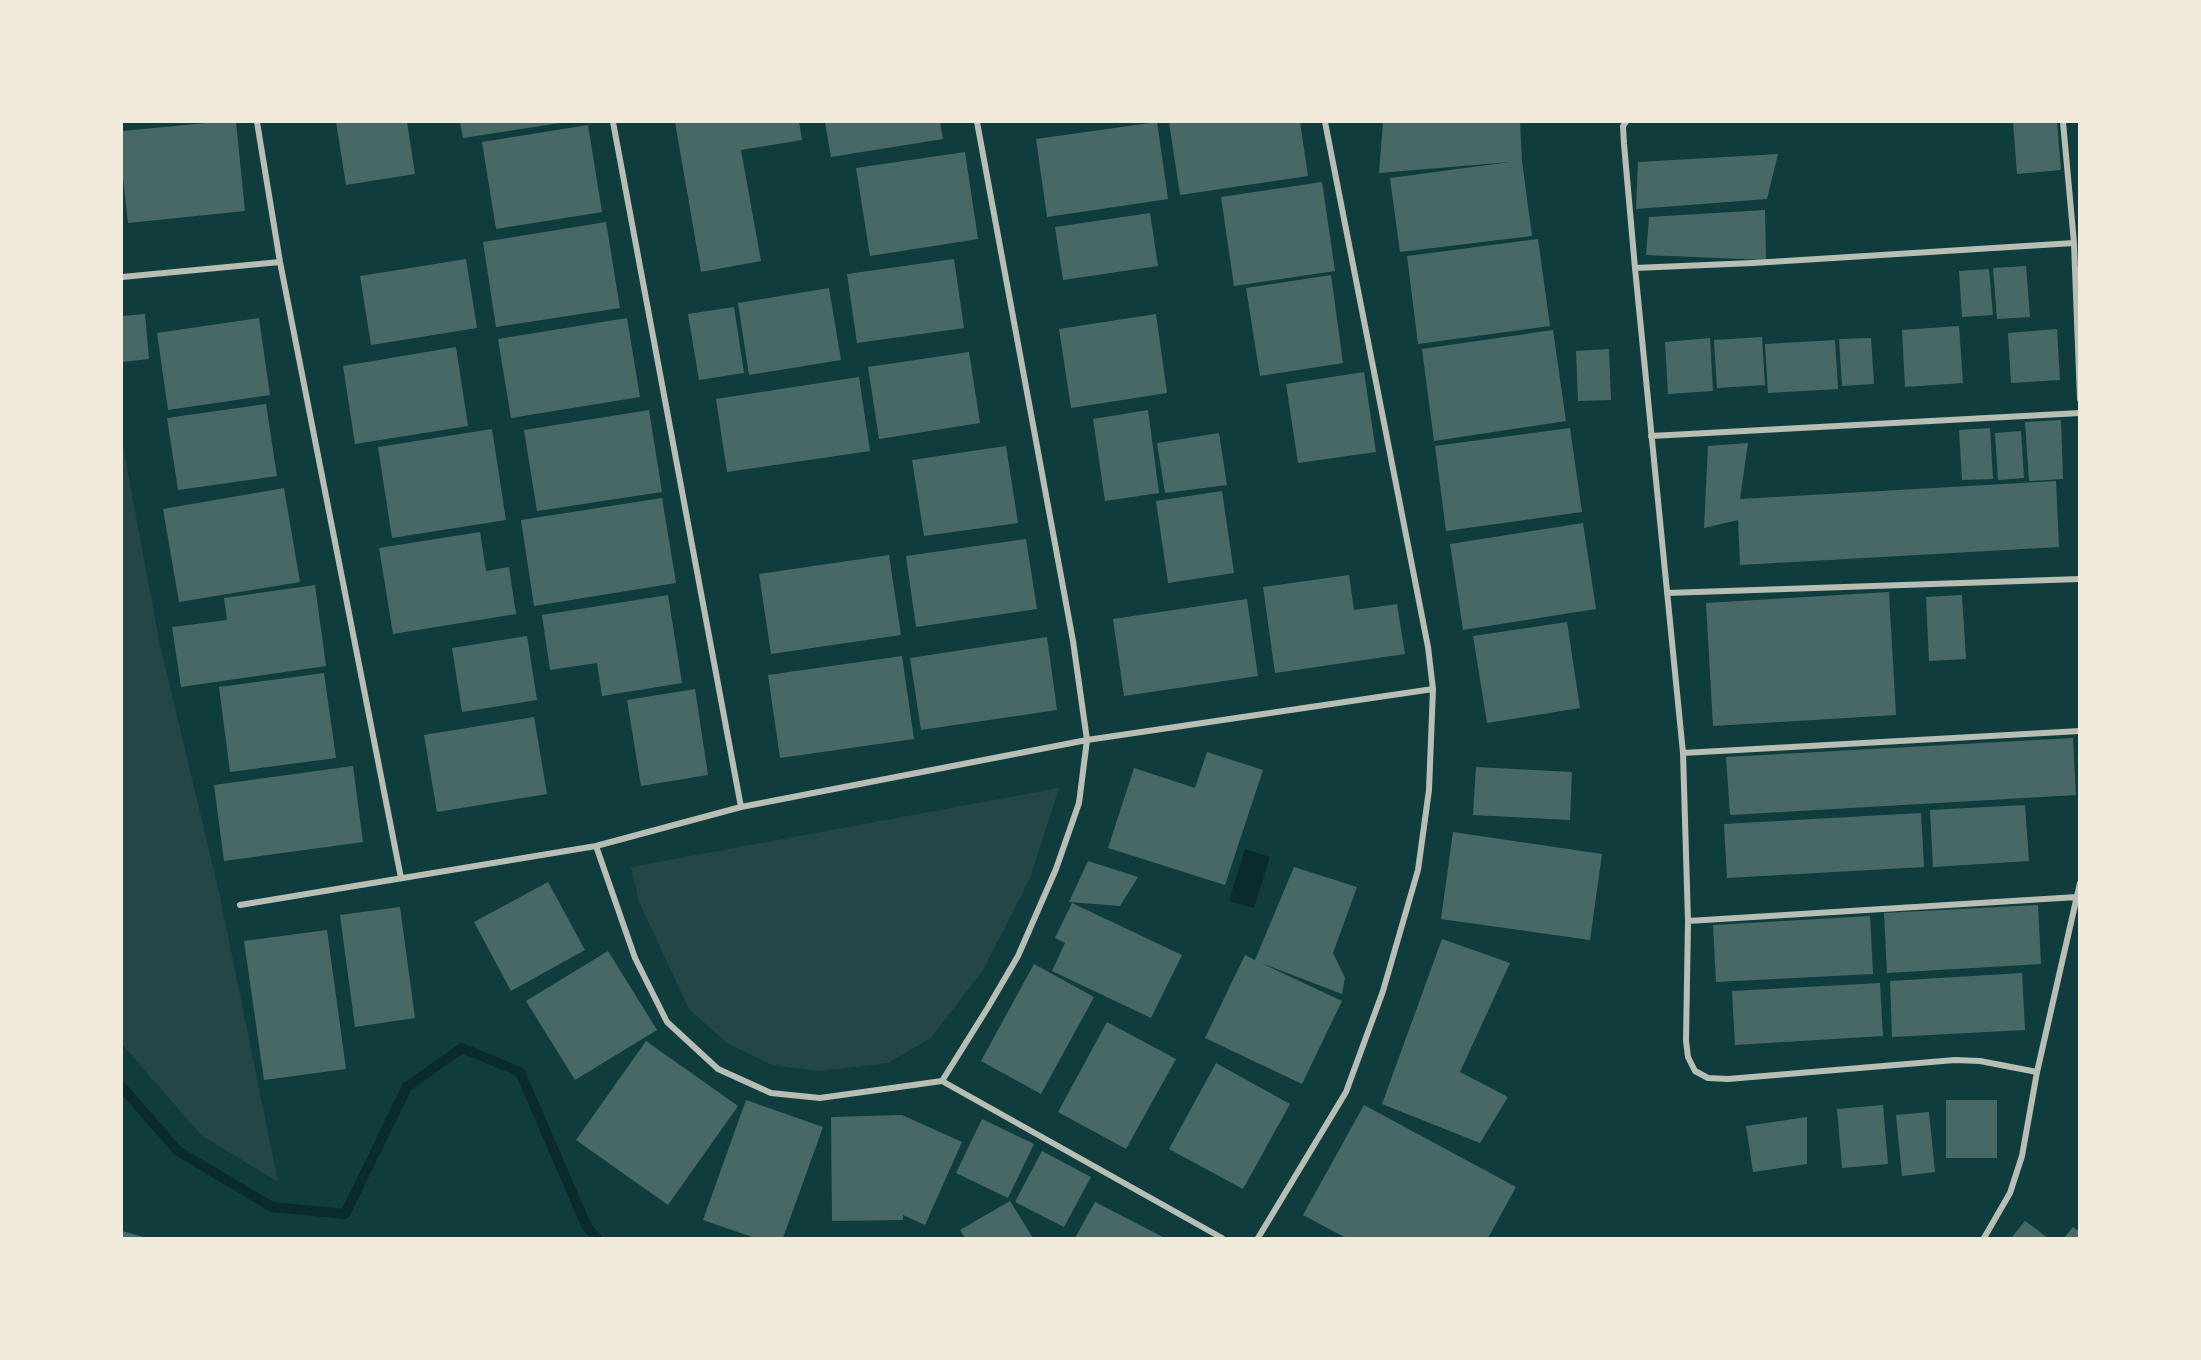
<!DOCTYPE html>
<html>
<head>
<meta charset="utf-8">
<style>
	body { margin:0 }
	#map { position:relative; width:2201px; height:1360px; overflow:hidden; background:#0f3d3e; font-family:Cabin,sans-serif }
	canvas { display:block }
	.frame { position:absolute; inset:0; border:123px solid #f1e9da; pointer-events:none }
</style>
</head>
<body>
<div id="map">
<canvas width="2201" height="1360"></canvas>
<div class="frame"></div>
</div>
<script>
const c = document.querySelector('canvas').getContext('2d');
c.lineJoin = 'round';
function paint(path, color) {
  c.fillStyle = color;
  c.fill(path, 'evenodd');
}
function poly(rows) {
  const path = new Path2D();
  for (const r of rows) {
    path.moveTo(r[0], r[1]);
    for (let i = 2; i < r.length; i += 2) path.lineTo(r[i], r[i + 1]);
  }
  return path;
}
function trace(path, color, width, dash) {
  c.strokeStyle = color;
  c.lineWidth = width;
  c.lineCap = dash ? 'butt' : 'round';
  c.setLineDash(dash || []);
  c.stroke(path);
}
paint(poly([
	[122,441,160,645,219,892,278,1182,201,1135,122,1044],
	[1059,788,1030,878,983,970,931,1038,888,1063,820,1071,772,1065,727,1043,689,1009,639,902,631,867]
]), '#244646');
paint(poly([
	[1245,849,1270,857,1254,908,1229,901]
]), '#0a2a2b');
trace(poly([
	[122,1087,178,1151,272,1207,345,1214,407,1087,462,1048,520,1072,587,1227,597,1238]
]), '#0a2a2b', 10);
paint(poly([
	[217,122,236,122,245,211,128,223,123,178,122,178,122,131],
	[336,122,407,122,415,174,346,185],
	[460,122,560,122,560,123,463,138],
	[675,122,799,122,802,140,741,150,761,261,701,272],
	[825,122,940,122,943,139,831,157],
	[1157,122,1168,199,1047,217,1036,139],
	[1169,122,1300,122,1308,176,1180,195],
	[1383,122,1520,122,1522,161,1532,236,1400,252,1390,178,1510,162,1379,173],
	[2013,122,2057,122,2061,170,2017,174],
	[588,125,602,212,496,229,482,142],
	[965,152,978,239,870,256,856,168],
	[1778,154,1767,199,1636,209,1638,162],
	[1322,182,1335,271,1234,286,1221,197],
	[1765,210,1766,260,1646,255,1649,217],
	[1150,213,1158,266,1063,280,1055,227],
	[606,222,620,308,496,327,483,242],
	[1538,239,1550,326,1418,344,1407,256],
	[466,259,477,328,371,345,360,276],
	[954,259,964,328,857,343,847,274],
	[2026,266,2030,317,1997,319,1993,268],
	[1989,269,1993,315,1962,317,1959,271],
	[1331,275,1343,363,1260,376,1246,288],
	[829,288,841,360,749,375,738,303],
	[734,307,744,373,699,380,688,314],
	[145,314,149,359,122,362,122,316],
	[1156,314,1167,393,1071,408,1059,329],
	[259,318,270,395,168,410,157,333],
	[627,318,640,397,511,418,498,339],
	[1959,326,1963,383,1905,387,1902,330],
	[2057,329,2060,380,2011,383,2008,333],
	[1553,330,1566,421,1434,441,1422,349],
	[1762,337,1765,385,1717,388,1714,340],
	[1710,338,1713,391,1668,394,1665,342],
	[1871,338,1874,384,1842,386,1839,339],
	[1835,340,1838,389,1768,393,1765,344],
	[456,347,468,426,355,444,343,366],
	[1609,349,1611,400,1578,401,1576,351],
	[969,352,980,423,879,439,868,367],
	[1364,372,1376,452,1298,463,1286,384],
	[859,377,870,451,727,472,716,399],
	[266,404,277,476,178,490,167,418],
	[649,410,662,492,537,511,524,430],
	[1148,410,1159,493,1105,501,1093,419],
	[2061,420,2063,479,2029,481,2025,422],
	[1570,428,1582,512,1446,531,1435,446],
	[1990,428,1993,479,1962,480,1959,430],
	[492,429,506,520,392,538,378,447],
	[2021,431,2024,478,1998,480,1995,433],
	[1219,433,1227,485,1165,493,1157,443],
	[1748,443,1740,499,2056,481,2059,547,1740,565,1738,520,1704,528,1708,446],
	[1006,446,1018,523,924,536,912,460],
	[284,488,300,582,179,602,163,509],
	[1222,491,1234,573,1168,583,1156,501],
	[662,498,676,583,534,606,521,520],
	[1583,523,1596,609,1463,630,1450,544],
	[480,532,486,571,509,567,516,614,393,634,379,548],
	[1026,539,1037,609,916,627,906,556],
	[889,555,901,635,771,654,759,574],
	[1349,575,1354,610,1397,604,1405,654,1275,673,1263,587],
	[315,585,326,666,181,687,172,627,227,620,224,598],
	[1889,592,1896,715,1713,726,1706,603],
	[668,595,682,683,602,696,597,663,550,670,542,615],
	[1962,595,1966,659,1929,661,1926,597],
	[1247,599,1258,676,1124,696,1113,619],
	[1567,622,1580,708,1487,723,1473,636],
	[527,636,537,700,462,712,452,648],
	[1047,637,1057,710,921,730,910,658],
	[902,656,914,739,780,758,768,675],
	[324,673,336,758,230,772,219,687],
	[695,689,708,775,641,786,627,700],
	[534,717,547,794,437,812,424,735],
	[2073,738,2076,795,1730,815,1726,757],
	[1207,752,1263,770,1225,885,1108,848,1134,768,1195,788],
	[353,766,363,842,224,861,214,785],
	[1476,767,1572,772,1570,820,1473,815],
	[2025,805,2029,861,1933,867,1930,810],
	[1921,813,1924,867,1727,878,1724,824],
	[1453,832,1602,854,1590,940,1441,919],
	[1088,861,1138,877,1120,906,1069,902],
	[1294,867,1357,887,1333,953,1345,978,1342,994,1261,963,1342,1001,1302,1084,1205,1038,1245,955,1255,960],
	[548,882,585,950,511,991,474,922],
	[1072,903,1182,955,1151,1018,1052,971,1065,943,1055,938],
	[2038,905,2041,964,1887,973,1884,913],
	[400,907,415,1018,355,1027,340,915],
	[1870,916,1873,974,1716,982,1713,925],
	[327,930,346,1069,264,1080,244,941],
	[1442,939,1510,963,1460,1072,1508,1097,1480,1143,1382,1104],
	[608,951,657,1030,575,1080,526,1001],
	[1034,964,1094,997,1041,1094,981,1061],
	[2022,973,2025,1030,1892,1037,1890,981],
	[1880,983,1883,1036,1735,1045,1732,991],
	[1107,1022,1176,1059,1126,1149,1058,1112],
	[646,1041,738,1106,668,1205,576,1140],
	[1216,1063,1290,1104,1243,1189,1169,1149],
	[746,1100,823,1127,783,1238,755,1238,703,1220],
	[1946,1100,1997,1100,1997,1158,1946,1158],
	[1364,1105,1516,1187,1488,1238,1346,1238,1303,1215],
	[1883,1105,1888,1164,1842,1168,1837,1109],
	[1929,1112,1935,1172,1902,1176,1896,1115],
	[902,1115,962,1142,925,1225,903,1215,903,1220,832,1221,831,1117],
	[1807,1117,1807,1164,1753,1172,1746,1126],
	[982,1119,1034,1144,1008,1198,956,1173],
	[1042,1151,1091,1177,1064,1227,1015,1202],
	[1010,1201,1033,1238,965,1238,960,1230],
	[1095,1202,1165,1238,1075,1238],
	[2025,1221,2048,1238,2011,1238],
	[2073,1227,2080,1232,2080,1238,2064,1238],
	[122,1231,147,1238,122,1238]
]), '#486865');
trace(poly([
	[257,122,280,262,401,878],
	[613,122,741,807],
	[1626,122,1623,126,1624,144,1635,268,1683,753,1688,921,1686,1041,1688,1057,1695,1071,1708,1078,1728,1079,1955,1060,1980,1061,2037,1072],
	[2063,122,2074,243,2080,399],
	[1635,268,1753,263,2074,243],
	[122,277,280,262],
	[1651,436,2080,413],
	[1667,593,2080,579],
	[1683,753,2080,731],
	[596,846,635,958,667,1022,718,1069,771,1093,820,1098,942,1081,1222,1238],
	[240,905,596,846,741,807,1087,740,1433,689],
	[1688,921,2077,897],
	[942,1081,987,1009,1018,956,1056,869,1079,803,1087,740,1073,641,977,122],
	[1258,1238,1346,1092,1383,991,1418,870,1429,790,1433,689,1428,647,1325,122],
	[1984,1238,2010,1193,2022,1156,2037,1072,2080,883]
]), '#b8beb3', 6);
</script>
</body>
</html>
